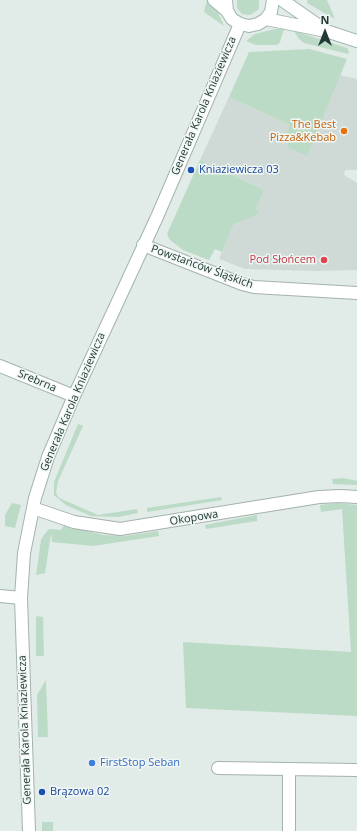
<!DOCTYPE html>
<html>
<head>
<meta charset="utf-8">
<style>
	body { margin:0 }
	#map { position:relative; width:357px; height:831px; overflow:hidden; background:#e1ebe7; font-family:"Open Sans",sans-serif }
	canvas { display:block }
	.north { position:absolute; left:305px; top:12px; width:40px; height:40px; -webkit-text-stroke:3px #f1f7f5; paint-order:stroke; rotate:0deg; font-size:11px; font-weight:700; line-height:16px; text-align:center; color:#223a36 }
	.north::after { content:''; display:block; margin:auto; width:14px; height:18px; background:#223a36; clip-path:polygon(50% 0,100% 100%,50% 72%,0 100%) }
</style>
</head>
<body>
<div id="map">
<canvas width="357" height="831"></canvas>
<div class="north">N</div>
</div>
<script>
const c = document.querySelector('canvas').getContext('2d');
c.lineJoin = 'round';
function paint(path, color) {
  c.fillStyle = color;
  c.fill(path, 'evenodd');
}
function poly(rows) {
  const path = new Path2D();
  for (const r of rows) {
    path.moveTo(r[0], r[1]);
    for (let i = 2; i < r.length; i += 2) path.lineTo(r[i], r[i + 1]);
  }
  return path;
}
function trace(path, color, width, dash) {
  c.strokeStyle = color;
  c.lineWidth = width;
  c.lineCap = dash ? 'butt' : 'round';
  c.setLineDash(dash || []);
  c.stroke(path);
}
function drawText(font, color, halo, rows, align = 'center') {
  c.font = font + ' "Open Sans",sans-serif';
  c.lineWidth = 3;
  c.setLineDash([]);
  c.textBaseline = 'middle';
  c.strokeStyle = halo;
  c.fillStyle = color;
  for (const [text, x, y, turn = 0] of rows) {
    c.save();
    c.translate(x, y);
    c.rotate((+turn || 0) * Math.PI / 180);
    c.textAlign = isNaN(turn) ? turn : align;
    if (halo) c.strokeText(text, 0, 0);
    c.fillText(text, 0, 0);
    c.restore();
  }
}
paint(poly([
	[340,75,357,79,357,170,345,170,344,175,357,183,357,270,318,271,245,269,219,259,234,224,259,214,256,208,264,190,200,160,229,97,290,125,307,155]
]), '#cfdad6');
paint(poly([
	[207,0,218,12,224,26,204,12],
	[237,0,259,0,259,9,250,15,242,14,237,8],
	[308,0,327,0,335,19,307,3],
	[275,29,284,29,280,42,277,45,256,45,246,41,255,34],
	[294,31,347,48,349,51,348,54,304,43,299,39],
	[309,49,347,59,307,156,289,148,286,135,290,125,229,97,249,52],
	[200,160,264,190,256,208,259,214,234,224,222,252,215,249,209,260,183,250,170,240,167,234],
	[78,424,83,426,58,481,56,493,59,498,98,515,137,509,138,513,118,517,91,516,66,505,54,495,54,482],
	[343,478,357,481,357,485,333,484,332,479],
	[221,497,222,500,147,512,147,508],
	[12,503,21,505,15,528,5,526,5,515],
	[338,503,357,505,357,716,186,708,183,642,351,652,342,509,321,512,320,505],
	[257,515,257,521,206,529,205,525],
	[64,525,103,535,125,536,158,531,159,536,93,546,52,542,51,534,45,573,36,575,41,540,44,535,49,529,61,530],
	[36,616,43,617,44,656,36,656],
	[46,680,48,737,38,737,37,695],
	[42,822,53,822,53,831,42,831]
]), '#bbdbc6');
const street = poly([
	[143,245,242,284,254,287,357,293],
	[0,366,74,396],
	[33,508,74,522,120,529,319,497,341,496,357,497],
	[0,596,21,598],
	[218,768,357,770],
	[29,831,21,598,24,553,35,498,48,457,74,396,157,217,240,24],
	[289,831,289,769]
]);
const secondary = poly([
	[214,0,227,11],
	[226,0,227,11,232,19,240,24,249,26,258,24,266,19,271,12,273,0],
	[282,0,322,28],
	[266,19,326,31,357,41]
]);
trace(street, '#a4b2ae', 14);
trace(secondary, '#a0b6b0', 14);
trace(street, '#fff', 12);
trace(secondary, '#fff', 12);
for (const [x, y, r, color] of [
	[344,131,4,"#e8710a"],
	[191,170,4,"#1a4fb4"],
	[324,260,4,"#e0444e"],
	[92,763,4,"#3f7fe0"],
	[42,792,4,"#1a4fb4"]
]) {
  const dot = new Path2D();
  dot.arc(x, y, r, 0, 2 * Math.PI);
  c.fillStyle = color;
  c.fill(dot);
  trace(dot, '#f1f7f5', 1.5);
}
drawText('11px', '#223a36', '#f1f7f5', [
	["Generała Karola Kniaziewicza",204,106,-67],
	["Powstańców Śląskich",202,267,20],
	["Srebrna",37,381,23],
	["Generała Karola Kniaziewicza",73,402,-67],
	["Okopowa",194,518,-9],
	["Generała Karola Kniaziewicza",25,730,-92]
]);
drawText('11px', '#c56008', '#f1f7f5', [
	["The Best",336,125],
	["Pizza&Kebab",336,138]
], 'right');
drawText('11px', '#164399', '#f1f7f5', [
	["Kniaziewicza 03",199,170],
	["Brązowa 02",50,792]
], 'left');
drawText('11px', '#be3a42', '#f1f7f5', [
	["Pod Słońcem",316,260]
], 'right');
drawText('11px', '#366cbe', '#f1f7f5', [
	["FirstStop Seban",100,763]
], 'left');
</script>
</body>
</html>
